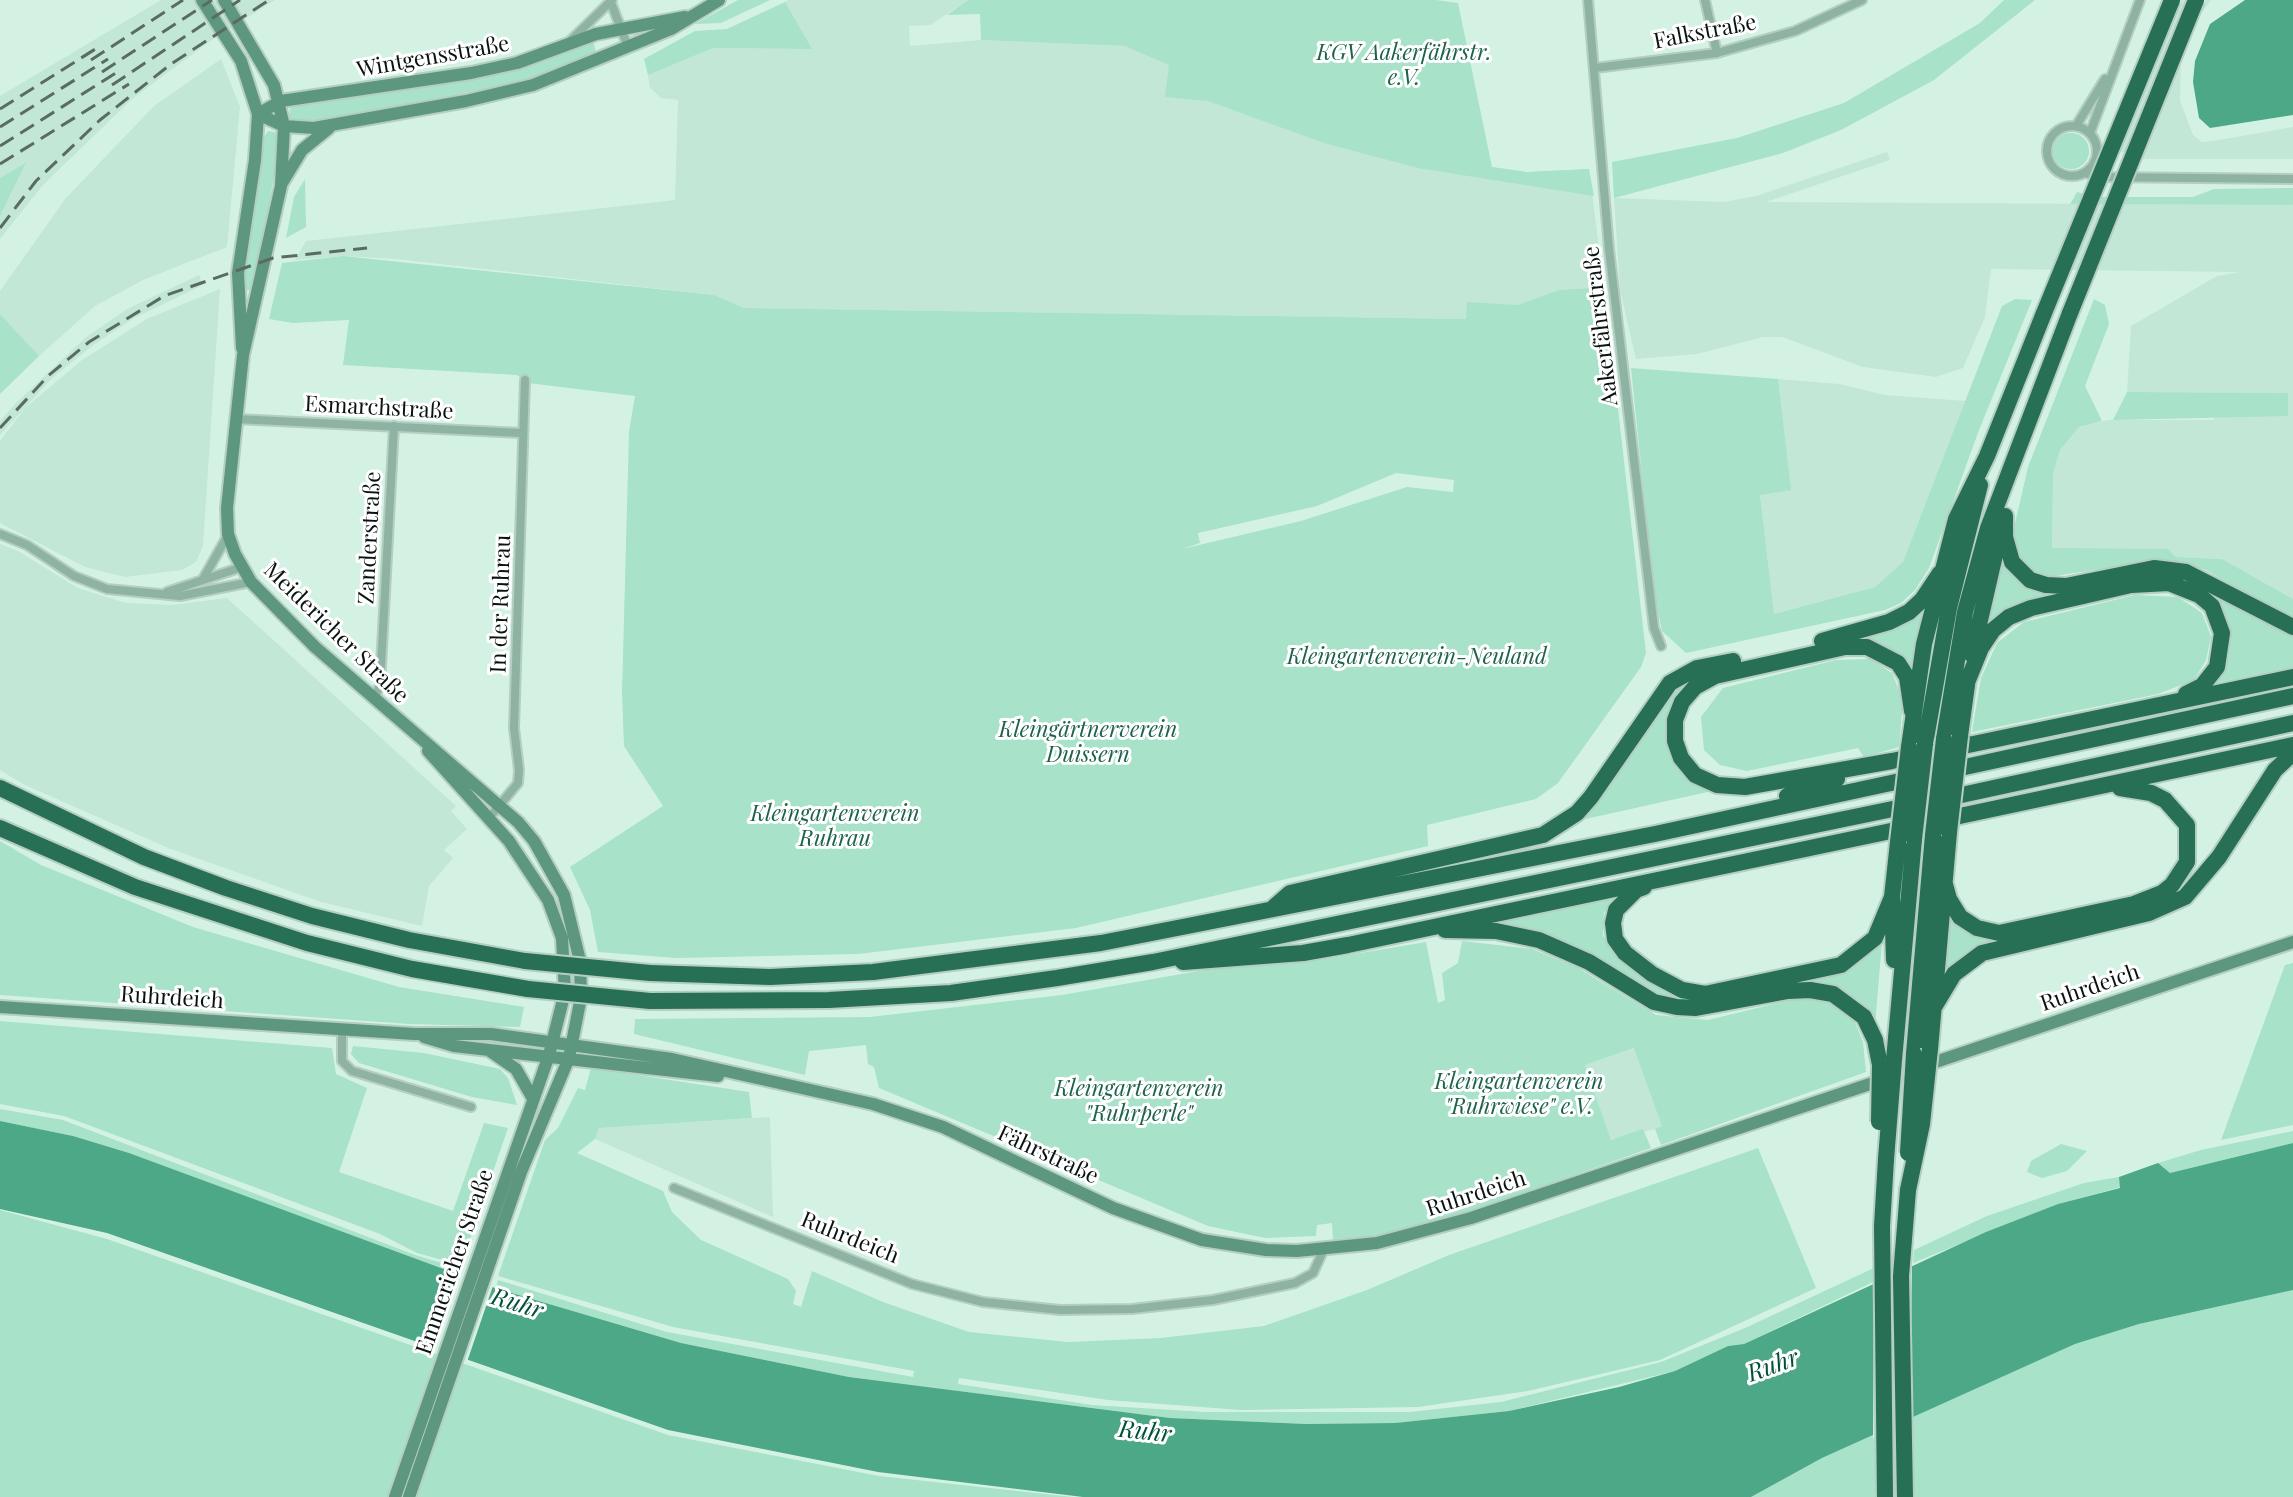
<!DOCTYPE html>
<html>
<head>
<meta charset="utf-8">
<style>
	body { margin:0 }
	canvas { display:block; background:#d4f2e4 }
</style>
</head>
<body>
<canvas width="2293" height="1497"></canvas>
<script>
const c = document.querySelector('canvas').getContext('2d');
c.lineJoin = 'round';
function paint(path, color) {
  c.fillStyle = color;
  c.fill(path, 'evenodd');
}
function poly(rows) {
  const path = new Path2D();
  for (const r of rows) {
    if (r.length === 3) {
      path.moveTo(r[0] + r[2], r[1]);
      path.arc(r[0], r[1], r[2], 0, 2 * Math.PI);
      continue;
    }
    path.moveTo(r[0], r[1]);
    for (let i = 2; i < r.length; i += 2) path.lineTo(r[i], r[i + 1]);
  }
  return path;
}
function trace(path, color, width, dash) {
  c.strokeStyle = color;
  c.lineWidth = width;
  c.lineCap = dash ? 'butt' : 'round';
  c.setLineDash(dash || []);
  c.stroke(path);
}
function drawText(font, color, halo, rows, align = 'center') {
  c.font = font + ' "Playfair Display",serif';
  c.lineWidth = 6;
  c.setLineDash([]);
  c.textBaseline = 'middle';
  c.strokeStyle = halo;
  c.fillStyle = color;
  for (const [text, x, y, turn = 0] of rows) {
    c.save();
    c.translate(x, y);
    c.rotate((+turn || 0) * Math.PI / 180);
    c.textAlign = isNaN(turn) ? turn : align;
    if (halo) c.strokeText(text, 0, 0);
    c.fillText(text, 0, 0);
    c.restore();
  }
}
paint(poly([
	[161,0,275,0,209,42,132,99,42,186,0,239,0,216,25,165,0,178,0,96],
	[788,0,968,0,930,25,909,26,910,46,981,40,1125,46,1261,102,1492,167,1527,172,1589,169,1604,287,1559,290,1517,305,1467,303,1467,319,744,308,714,295,395,259,343,256,295,260,306,241,675,200,678,100,661,98,650,88,648,75,713,48,811,49,785,2],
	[2163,0,2211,0,2195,22,2181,59,2180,101,2193,135,2202,142,2213,141,2293,127,2293,159,2144,159,2115,150,2136,70],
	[221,59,240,107,227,247,143,280,95,306,39,356,0,314,0,291,66,198,154,106],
	[1887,152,1890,160,1766,202,2293,205,2293,599,2222,559,2176,557,2168,549,2052,549,2053,474,2060,450,2079,427,2108,420,2213,420,2217,415,2287,393,2127,392,2131,326,2217,276,2240,272,1991,269,1985,317,1963,368,1936,377,1863,367,1782,337,1763,337,1697,354,1636,359,1620,290,1614,198,1724,202,1756,196],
	[199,275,203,285,134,318,92,346,51,379,0,435,0,421,16,403,85,338,127,309],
	[220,289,203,546,196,562,182,570,125,577,85,567,0,523,0,441,25,408,82,360,147,319],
	[1778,379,1839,384,1885,395,1966,401,1903,562,1875,587,1774,614,1760,494,1790,490],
	[0,544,18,551,78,588,126,603,172,605,227,598,456,806,451,811,467,829,444,850,453,858,429,886,422,926,321,902,168,848,25,785,0,770],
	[1635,1048,1663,1127,1611,1140,1585,1065],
	[770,1117,773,1217,595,1139,599,1128]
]), '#c2e7d6');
paint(poly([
	[738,0,770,0,721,23,695,24],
	[968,0,1436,0,1458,3,1492,167,1527,172,1589,169,1594,196,1418,168,1324,143,1208,101,1165,97,1169,65,1125,46,981,40,980,14,947,15],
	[2004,0,2035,0,1934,80,1841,130,1783,153,1614,198,1612,162,1737,138,1844,103,1980,23],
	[785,2,812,49,713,48,648,75,644,59,695,31,727,29],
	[593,38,596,54,530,80,326,120,297,122,289,118,290,108,306,104,463,81,526,66],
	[268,131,275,132,278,138,278,153,254,290,243,290,263,139],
	[2071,151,18],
	[26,163,0,216,0,178],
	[305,179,306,227,286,238,294,197],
	[2293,188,2293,205,2070,204,2077,192,2096,197,2193,197,2214,189],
	[343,256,714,295,744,308,1466,319,1467,302,1517,305,1559,290,1604,287,1646,653,1641,667,1558,783,1536,799,1427,825,1428,846,1076,928,858,954,676,958,598,952,590,910,570,867,663,806,624,746,622,693,629,432,635,396,528,383,517,375,343,365,349,320,293,323,269,319,282,263],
	[1396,473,1454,480,1453,492,1407,487,1301,521,1182,549,1200,543,1198,533,1317,506],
	[2015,299,2032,300,1979,430,1929,568,1915,590,1901,603,1885,610,1686,653,1662,631,1654,592,1631,368,1778,379,1791,490,1760,495,1774,614,1875,587,1903,562,2002,306],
	[2094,299,2105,305,2109,324,2085,386,2102,421,2079,427,2060,450,2053,474,2052,548,2168,549,2176,557,2222,559,2293,599,2293,619,2206,570,2188,564,2154,561,2048,577,2033,574,2018,559,2014,528,2028,467],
	[0,314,39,356,0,394],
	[2127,392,2288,393,2288,416,2113,420],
	[2003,561,2015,579,2035,591,2060,595,1986,629],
	[2175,576,2186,578,2293,632,2293,667,2215,683,2228,659,2229,632,2193,584],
	[2135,595,2178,597,2202,613,2211,637,2206,660,2194,680,2158,694,1972,732,1981,678,1997,643,2024,622],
	[1927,606,1912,674,1861,642,1862,637],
	[1870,659,1892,673,1903,700,1899,747,1864,757,1858,748,1747,771,1720,765,1704,750,1701,717,1723,688,1836,660],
	[1684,684,1667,732,1671,755,1686,777,1712,791,1581,820,1660,705],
	[0,841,41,865,193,927,399,987,524,1007,520,1027,409,1024,0,995],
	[1613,898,1604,913,1603,936,1622,960,1711,998,1691,1003,1667,1000,1484,924],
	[1948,911,2010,936,1943,978],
	[1880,940,1882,942,1875,1025,1810,985,1809,980,1856,963],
	[1462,941,1532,949,1578,968,1656,1015,1708,1020,1794,999,1828,1001,1853,1018,1863,1042,1866,1072,1661,1145,1655,1129,1662,1126,1634,1048,1585,1065,1611,1140,1643,1129,1651,1148,1471,1211,1376,1236,1333,1239,1332,1223,1317,1225,1316,1236,1265,1238,1208,1226,879,1088,874,1067,868,1064,866,1045,809,1051,805,1075,634,1034,635,1019,870,1017,1062,995,1210,969,1325,959,1426,942,1438,1003,1445,1000,1442,973,1458,963],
	[2293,963,2293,1125,2221,1140,2285,965],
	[0,1021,332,1048,336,1074,367,1088,339,1172,453,1211,484,1123,508,1128,461,1265,417,1253,380,1234,64,1116,0,1104],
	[353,1046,424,1053,500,1069,508,1078,517,1105,472,1097,359,1063,351,1054],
	[591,1068,749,1092,752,1118,599,1128,595,1139,577,1153,663,1191,672,1212,701,1240,788,1279,796,1291,793,1304,801,1307,812,1271,883,1302,969,1332,1068,1342,1161,1338,1264,1326,1367,1290,1449,1255,1758,1148,1816,1288,1660,1360,1528,1391,1418,1407,1241,1410,1108,1400,959,1378,958,1384,1092,1405,1205,1412,1410,1412,1501,1402,1661,1362,1745,1328,1874,1268,1873,1282,1744,1344,1728,1346,1675,1371,1509,1411,1395,1423,1306,1424,1170,1418,849,1377,681,1343,496,1288,498,1280,667,1332,913,1377,914,1371,673,1327,498,1276,545,1140,558,1128,578,1088,585,1090],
	[0,1109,63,1120,415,1255,459,1268,457,1275,129,1153,73,1136,0,1121],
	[2293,1131,2293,1143,2170,1173,2158,1163,2201,1150],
	[2061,1144,2087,1151,2067,1171,2042,1178,2027,1172,2031,1161],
	[2119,1177,2121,1187,2058,1204,1913,1263,1914,1250,1987,1216,2084,1183],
	[0,1210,107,1239,668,1435,879,1476,1073,1497,0,1497],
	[2293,1290,2293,1497,1751,1497,1822,1458,2075,1344,2139,1324]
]), '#a7e2c9');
paint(poly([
	[2245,0,2293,0,2293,115,2210,128,2199,118,2193,82,2195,61,2210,24],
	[0,1121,73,1136,129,1153,495,1288,681,1343,849,1377,1170,1418,1306,1424,1395,1423,1509,1411,1619,1387,1675,1371,1728,1346,1744,1344,1986,1232,2058,1204,2120,1188,2119,1177,2158,1163,2170,1173,2293,1143,2293,1290,2139,1324,2075,1344,1822,1458,1751,1497,1083,1497,878,1472,668,1430,107,1233,0,1209]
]), '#4ca886');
paint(poly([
	[1912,1259,1910,1423,1873,1439,1874,1277],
	[461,1272,494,1283,467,1362,434,1350]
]), '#d4f2e4');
const street = poly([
	[610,0,628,47],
	[1588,0,1609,249,1654,628,1661,646],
	[1705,0,1717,53],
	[570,41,612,0],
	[1595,68,1717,53,1795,31,1862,0],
	[2076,126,2105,79],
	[2072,151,25],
	[2090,133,2140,0],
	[2085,173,2102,177,2293,179],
	[236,419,521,433],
	[0,534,27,545,74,576,107,589,180,596,251,582],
	[203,579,228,535],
	[167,592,242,567],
	[374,699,380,685,394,426],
	[489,818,518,783,519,770,514,728,525,380],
	[342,1029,342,1061,352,1071,471,1107],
	[674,1188,912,1284,983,1302,1060,1310,1132,1309,1213,1300,1295,1283,1313,1273,1324,1249]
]);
const secondary = poly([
	[202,0,241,61,258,114,255,160,238,273,242,348],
	[224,0,274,85,284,126,281,186,243,355,227,508,228,534,235,554,251,582,315,647,518,822,534,841,564,895,580,961,581,997,569,1058,521,1172,409,1497],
	[258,114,284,126,314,128,466,101,533,85,671,29,719,0],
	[258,114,281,101,471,73,517,63,596,34,685,17],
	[282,183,302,150,329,128],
	[0,1007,414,1034,491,1034,672,1059,873,1104,943,1127,1113,1208,1202,1240,1266,1250,1297,1251,1377,1243,1471,1218,2293,942],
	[424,1037,454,1046,718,1076],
	[490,1051,516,1069,532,1097],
	[395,1497,549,1055,565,992,562,938,548,900,509,841,428,751]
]);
const highway = poly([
	[2005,516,2005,537,2012,562,2030,580,2046,585,2066,586,2154,568,2186,572,2293,627],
	[1822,641,1889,622,1909,612,1922,600,1940,573],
	[1972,655,2001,529],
	[1966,685,1981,648,1993,630,2009,617,2031,608,2131,585,2169,583,2199,595,2212,606,2222,633,2217,667,2202,686,2186,694],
	[1912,711,1907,677,1898,663,1867,647,1845,647,1715,676,1695,687,1682,702,1675,720,1675,741,1681,758,1695,775,1717,785,1745,787,1892,761,2293,677],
	[1960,736,1968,678],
	[1944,739,1965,612,1988,528,2070,313],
	[1925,744,1949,608,1980,485],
	[1909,747,1924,644,1956,519,1987,456,2044,313],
	[0,788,144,857,226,888,312,916,409,940,525,961],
	[1787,796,1837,779],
	[1943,799,2293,723],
	[1941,820,2293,745],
	[0,828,135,887,307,943,412,969,528,989],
	[1944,881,1949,899,1960,917,1977,928,1999,933,2134,904,2162,893,2172,885,2187,862,2187,825,2165,800,2151,793,2120,788],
	[1644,887,1636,890,1616,910,1613,923,1615,939,1625,953,1652,974,1682,990,1705,994,1841,965,1875,938,1892,897],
	[1274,907,1290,893,1543,835,1577,813,1591,797,1670,683,1697,668,1733,661],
	[1445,930,1496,931,1539,940,1589,962,1654,1002,1677,1007,1696,1008,1788,991,1810,990,1833,994,1864,1017,1875,1040,1880,1065],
	[1894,960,1892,897,1898,842],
	[1183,962,1303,953,1348,945,1910,827],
	[650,973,770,977,873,972,1101,943,1655,834,2293,696],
	[650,1001,829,1000,951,993,1057,978,1153,962,1912,805],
	[1933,1009,1954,974,1982,953,2149,913,2185,897,2219,857,2275,770,2293,753],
	[1930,1049,1949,832],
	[1914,1054,1933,835],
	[1894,1060,1914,839],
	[1885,1497,1882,1226,1886,1159],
	[1905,1497,1901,1276,1908,1190]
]);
trace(street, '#b4cec2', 12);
trace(secondary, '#b4cec2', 16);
trace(highway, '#b4cec2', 20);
trace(street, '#8eb3a2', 8);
trace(secondary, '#5e9780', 12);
trace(highway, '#276f55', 16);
trace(poly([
	[91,60,183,0],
	[102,72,212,0],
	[112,85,240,0],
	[0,109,97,48],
	[0,127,108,59],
	[0,146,119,71],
	[0,164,129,84],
	[0,228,36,181,100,120,171,64,269,0],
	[0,428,48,376,89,342,164,296,273,258,367,248]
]), '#596b63', 3, [16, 8]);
const highwayBridge = poly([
	[2044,313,2172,0],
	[2070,313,2196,0],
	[1949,832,1960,736],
	[1933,835,1944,739],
	[1914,839,1925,744],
	[1898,842,1909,747],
	[525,961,650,973],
	[528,989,650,1001],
	[1879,1122,1880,1065],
	[1908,1153,1914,1054],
	[1886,1159,1894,1060],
	[1908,1190,1922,1124,1930,1049]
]);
trace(highwayBridge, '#b4cec2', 20, []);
trace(highwayBridge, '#276f55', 16);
drawText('22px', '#09130f', '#fff', [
	["Falkstraße",1705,32,-11],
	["Wintgensstraße",433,57,-10],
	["Aakerfährstraße",1601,326,-97],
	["Esmarchstraße",379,408,3],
	["Zanderstraße",370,538,-87],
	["In der Ruhrau",501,604,-88],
	["Meidericher Straße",336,633,44],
	["Ruhrdeich",2090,988,-19],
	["Ruhrdeich",172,998,4],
	["Fährstraße",1048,1155,25],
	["Ruhrdeich",1476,1194,-18],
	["Ruhrdeich",850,1238,22],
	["Emmericher Straße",455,1262,-71]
]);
drawText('italic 22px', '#1d634b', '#fff', [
	["KGV Aakerfährstr.",1404,53],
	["e.V.",1404,78],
	["Kleingartenverein-Neuland",1417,657],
	["Kleingärtnerverein",1088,730],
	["Duissern",1088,755],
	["Kleingartenverein",835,814],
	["Ruhrau",835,839],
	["Kleingartenverein",1519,1082],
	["\"Ruhrwiese\" e.V.",1519,1107],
	["Kleingartenverein",1139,1089],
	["\"Ruhrperle\"",1139,1114]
]);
drawText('italic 24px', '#00503a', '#fff', [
	["Ruhr",517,1304,17],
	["Ruhr",1773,1366,-20],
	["Ruhr",1145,1432,6]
]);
</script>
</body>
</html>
